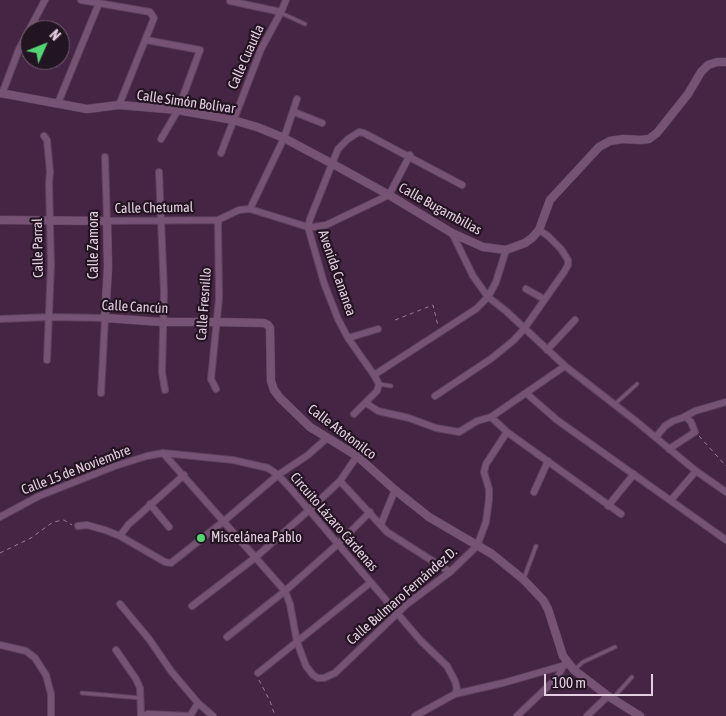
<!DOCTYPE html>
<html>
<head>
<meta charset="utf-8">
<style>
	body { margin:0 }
	#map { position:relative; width:726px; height:716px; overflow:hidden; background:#452544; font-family:"Asap Condensed",sans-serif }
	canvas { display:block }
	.north { position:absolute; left:20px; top:20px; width:50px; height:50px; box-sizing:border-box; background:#231422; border:1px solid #705e6e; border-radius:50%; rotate:46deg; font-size:14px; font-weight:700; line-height:20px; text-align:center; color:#e3cee1 }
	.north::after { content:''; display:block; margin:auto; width:18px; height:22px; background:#52d673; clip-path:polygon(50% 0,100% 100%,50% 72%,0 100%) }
	.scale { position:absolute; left:544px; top:674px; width:109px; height:22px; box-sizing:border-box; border:2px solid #e3cee1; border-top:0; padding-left:6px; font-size:15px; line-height:18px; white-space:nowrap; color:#e3cee1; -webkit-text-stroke:4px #231422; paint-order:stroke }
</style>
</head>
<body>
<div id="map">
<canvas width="726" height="716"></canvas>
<div class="north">N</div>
<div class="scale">100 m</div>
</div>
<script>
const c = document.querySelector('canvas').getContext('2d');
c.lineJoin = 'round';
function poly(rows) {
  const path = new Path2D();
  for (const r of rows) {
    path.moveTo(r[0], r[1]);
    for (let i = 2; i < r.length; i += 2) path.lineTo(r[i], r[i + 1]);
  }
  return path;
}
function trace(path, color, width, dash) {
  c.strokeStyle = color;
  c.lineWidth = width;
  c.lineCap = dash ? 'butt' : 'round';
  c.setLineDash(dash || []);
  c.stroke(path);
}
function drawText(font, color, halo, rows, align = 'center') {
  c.font = font + ' "Asap Condensed",sans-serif';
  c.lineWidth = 4.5;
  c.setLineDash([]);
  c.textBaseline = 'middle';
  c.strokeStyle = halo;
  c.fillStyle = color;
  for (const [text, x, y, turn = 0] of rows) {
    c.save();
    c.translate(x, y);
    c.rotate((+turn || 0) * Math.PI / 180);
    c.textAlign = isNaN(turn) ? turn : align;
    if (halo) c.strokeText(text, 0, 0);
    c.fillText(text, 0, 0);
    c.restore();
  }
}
const service = poly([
	[281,13,305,24],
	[379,384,391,386],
	[615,404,637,384],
	[524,578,536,546],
	[574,670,583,662,615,647],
	[82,693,141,698],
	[613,698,632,677]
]);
const minor = poly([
	[81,0,150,12,154,18,119,105],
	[230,1,281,12],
	[146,40,200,50,178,110,161,139],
	[2,94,19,49,45,0],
	[58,103,99,3],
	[294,112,322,123],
	[44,136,47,140,50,172,49,183,51,265,47,360],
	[221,153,261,49,281,12,286,0],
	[105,157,107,221,218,220,239,210,250,209,308,227,314,227,326,225,389,195,410,155],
	[159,172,164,291,162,372,165,390],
	[250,209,284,138,297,99],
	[452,233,473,276,488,297,506,311,565,366,637,422,696,471,726,492],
	[526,289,544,299],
	[0,319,50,317,105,318,101,393],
	[348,338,378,329],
	[547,350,575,320],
	[374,375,476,309,488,297,496,282,506,250],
	[216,389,211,379,219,298,218,220],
	[526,393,557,420,726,540],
	[435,396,492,358,514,340,524,329,564,272,568,265,568,260,561,249,548,236,539,230],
	[366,403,378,411,409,418,436,428,459,432,477,421,491,417,565,366],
	[354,414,377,391,379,384,374,375,348,338,338,319,324,283,308,227,310,219,338,149,348,139,359,132,364,133,462,185],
	[491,417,507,432,621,514],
	[656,437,665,426,673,421,682,418,695,411,726,402],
	[669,449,695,432,691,422,686,417],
	[163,453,285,591,290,604,297,642,306,666,313,675,318,678,324,678,335,673,407,604,450,572,477,546,486,522,489,499,489,489,484,472,486,464,507,432],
	[340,481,387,532,450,572],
	[534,492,548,461],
	[671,500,696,471],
	[150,504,169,527],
	[608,506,634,474],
	[0,517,39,496,115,466,147,456,163,453,233,460,268,468,278,475,291,489,397,613,421,641,447,666,455,681,457,689,455,694],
	[381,524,395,490],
	[78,526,87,525,105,530,120,536,165,562,171,563,224,521,278,475,308,455,327,438],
	[120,536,128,525,184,475],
	[120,604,149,639,171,671,198,703,213,716],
	[192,606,256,557,308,511,340,481,357,456],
	[227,637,285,591,338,544,370,512],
	[0,645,26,651,35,658,46,675,51,694,51,716],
	[116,650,136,679,140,688,141,716],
	[258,673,370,583],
	[144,716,148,714,190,716],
	[190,716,198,703],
	[415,716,455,694,503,683,569,664],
	[517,716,558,677,563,666],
	[587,716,608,696]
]);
const tertiary = poly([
	[0,93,87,109,119,105,178,110,233,120,257,127,284,138,342,169,389,195,452,233,483,247,506,250,525,243,532,238,539,230,550,200,599,147,610,141,623,139,641,140,649,139,657,133,688,94,701,72,708,65,717,62,726,62],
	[0,220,107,221,108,267,105,318,162,322,216,322,264,323,268,325,270,328,271,381,274,390,280,398,310,427,357,456,395,490,429,517,492,554,523,579,543,600,548,609,563,656,574,670,608,696,640,716]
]);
trace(service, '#5e425d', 5);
trace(minor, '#5e425d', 8);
trace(tertiary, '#5e425d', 9);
trace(poly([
	[395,320,433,305,438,326],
	[699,436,726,466],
	[0,553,31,538,53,522,64,520,72,525],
	[259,680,270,701,275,716]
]), '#987d96', 1, [4, 4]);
trace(service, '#765274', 3);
trace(minor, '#765274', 6);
trace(tertiary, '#765274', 8);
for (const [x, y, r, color] of [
	[201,538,5,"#52d673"]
]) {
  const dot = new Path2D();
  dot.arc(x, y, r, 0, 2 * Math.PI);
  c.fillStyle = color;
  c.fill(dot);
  trace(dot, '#231422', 2);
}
drawText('14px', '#e3cee1', '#231422', [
	["Calle Cuautla",246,57,-66],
	["Calle Simón Bolívar",186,102,8],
	["Calle Chetumal",154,208,-1],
	["Calle Bugambilias",440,209,29],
	["Calle Zamora",94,245,-90],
	["Calle Parral",38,248,-91],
	["Avenida Cananea",337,273,71],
	["Calle Fresnillo",204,304,-86],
	["Calle Cancún",135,307,3],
	["Calle Atotonilco",342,432,37],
	["Calle 15 de Noviembre",76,470,-21],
	["Circuito Lázaro Cárdenas",334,522,49],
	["Calle Bulmaro Fernández D.",402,596,-41]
]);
drawText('14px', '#e3cee1', '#231422', [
	["Miscelánea Pablo",211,538]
], 'left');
</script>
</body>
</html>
